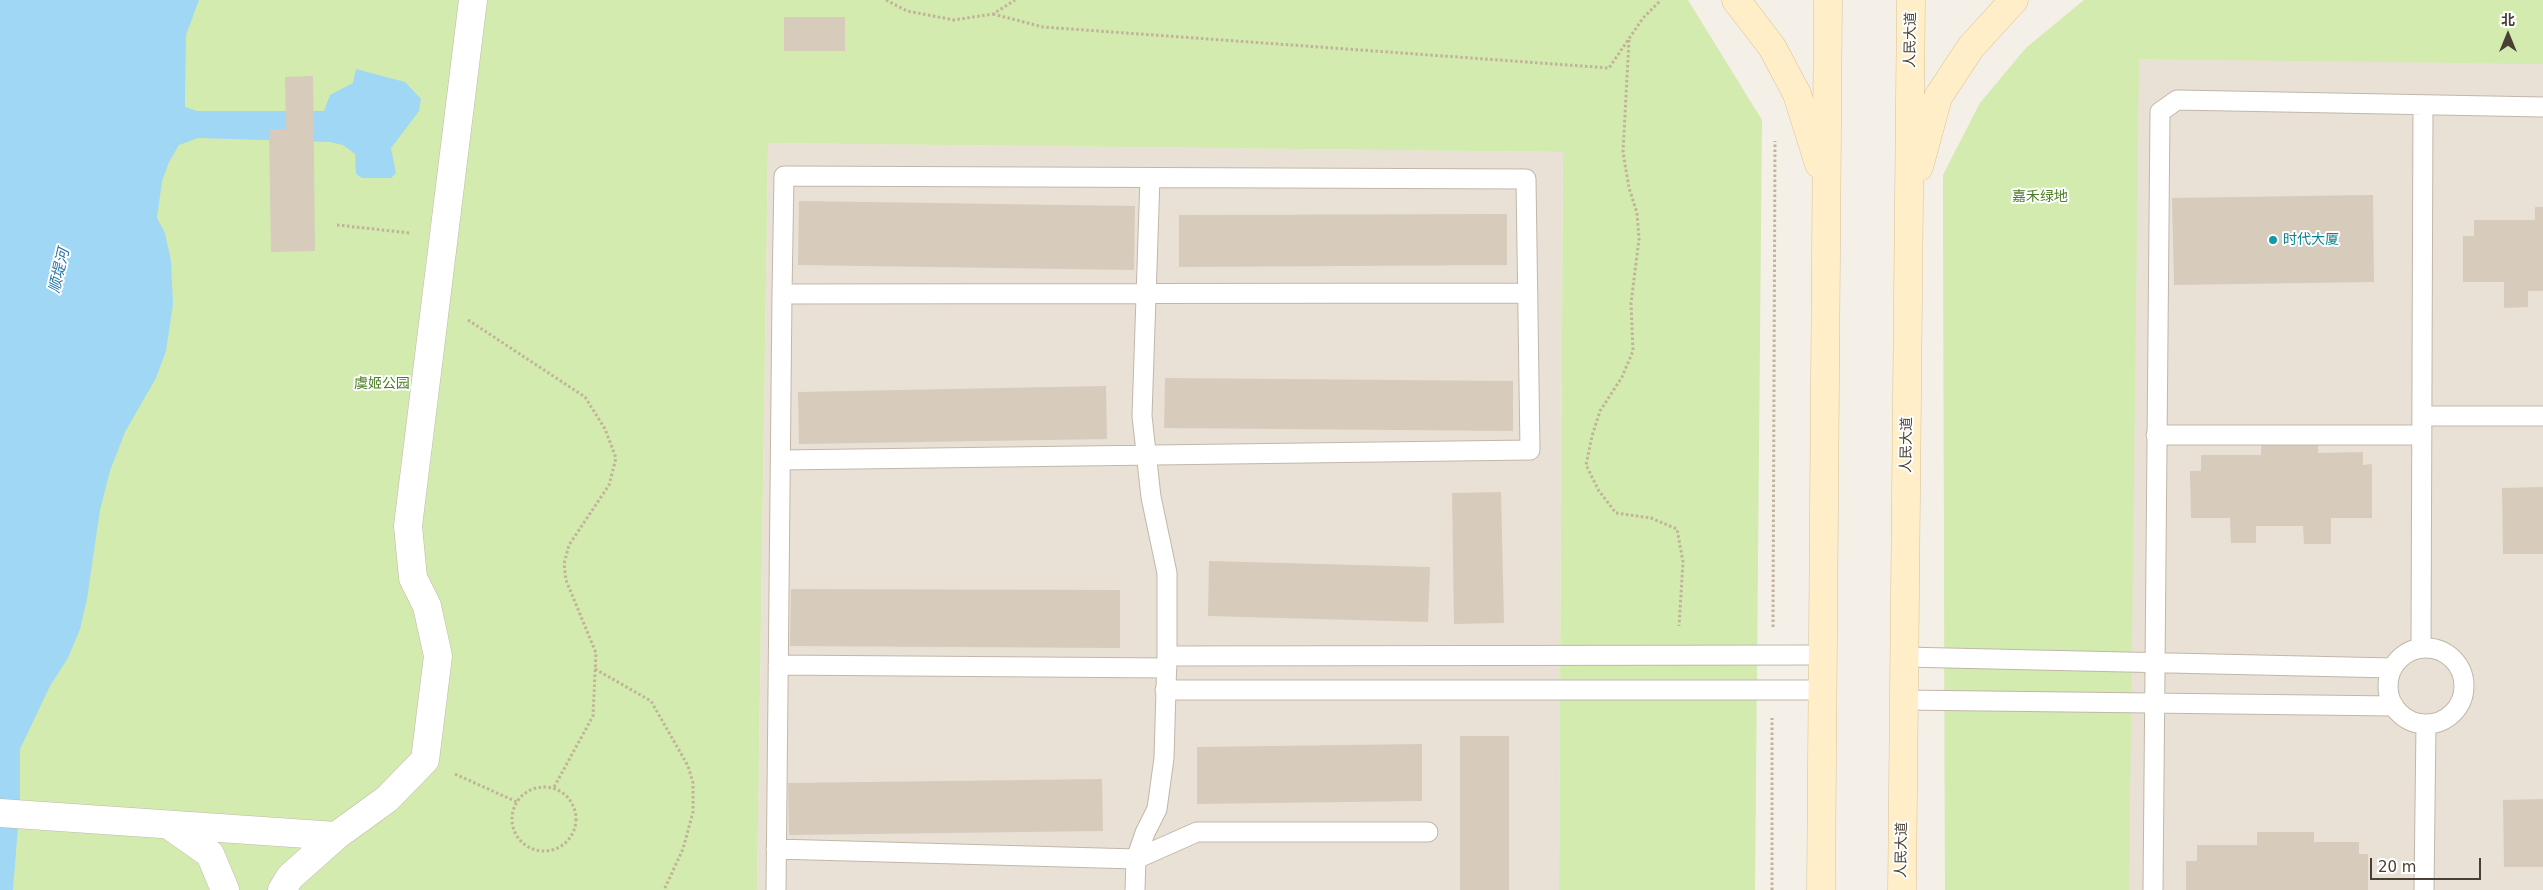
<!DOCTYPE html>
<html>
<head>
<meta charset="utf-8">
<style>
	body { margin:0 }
	#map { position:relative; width:2543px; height:890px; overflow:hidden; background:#f4f0e7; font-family:"DejaVu Sans","Noto Sans SC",sans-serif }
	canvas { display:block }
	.north { position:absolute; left:2483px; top:10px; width:50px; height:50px; -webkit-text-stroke:4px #fff; paint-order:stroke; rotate:0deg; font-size:14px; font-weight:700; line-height:20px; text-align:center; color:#484035 }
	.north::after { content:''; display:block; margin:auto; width:18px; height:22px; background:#484035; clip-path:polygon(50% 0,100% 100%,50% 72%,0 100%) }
	.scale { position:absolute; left:2370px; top:858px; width:111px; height:22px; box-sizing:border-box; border:2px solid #484035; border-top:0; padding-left:6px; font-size:15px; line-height:18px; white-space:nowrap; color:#484035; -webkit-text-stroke:4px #fff; paint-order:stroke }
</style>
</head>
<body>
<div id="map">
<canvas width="2543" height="890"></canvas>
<div class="north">北</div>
<div class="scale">20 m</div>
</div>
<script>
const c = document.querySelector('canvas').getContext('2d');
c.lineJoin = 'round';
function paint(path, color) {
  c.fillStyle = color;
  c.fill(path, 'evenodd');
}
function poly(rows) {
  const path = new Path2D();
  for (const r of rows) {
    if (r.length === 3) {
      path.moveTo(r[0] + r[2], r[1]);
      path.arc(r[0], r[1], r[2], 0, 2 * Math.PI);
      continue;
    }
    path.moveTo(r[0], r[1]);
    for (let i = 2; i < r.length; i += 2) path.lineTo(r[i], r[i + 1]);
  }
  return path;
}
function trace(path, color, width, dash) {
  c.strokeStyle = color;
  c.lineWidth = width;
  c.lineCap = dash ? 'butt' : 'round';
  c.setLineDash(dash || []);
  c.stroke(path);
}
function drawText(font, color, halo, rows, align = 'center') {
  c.font = font + ' "DejaVu Sans","Noto Sans SC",sans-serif';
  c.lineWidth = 4;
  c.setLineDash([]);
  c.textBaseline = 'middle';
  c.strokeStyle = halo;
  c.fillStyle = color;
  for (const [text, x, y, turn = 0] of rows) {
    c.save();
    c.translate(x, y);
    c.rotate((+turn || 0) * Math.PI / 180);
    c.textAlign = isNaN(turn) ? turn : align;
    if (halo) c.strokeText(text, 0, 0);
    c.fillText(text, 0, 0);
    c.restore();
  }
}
paint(poly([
	[2084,0,2543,0,2543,890,1945,890,1943,175,1980,103,2026,48],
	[768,143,1563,152,1559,890,757,890]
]), '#e9e1d5');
paint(poly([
	[0,0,1688,0,1762,120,1755,890,1559,890,1563,152,768,143,757,890,0,890],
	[2084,0,2543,0,2543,64,2139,59,2129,890,1945,890,1943,175,1980,103,2026,48]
]), '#d3ebae');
paint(poly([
	[0,0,199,0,186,35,185,93,185,107,197,111,324,111,330,95,353,83,356,69,405,82,421,99,419,111,391,148,396,173,391,178,362,178,356,174,355,154,343,145,330,142,198,138,179,145,169,162,162,181,157,218,165,233,171,261,173,304,166,351,156,378,125,432,110,471,100,510,87,599,80,629,68,658,50,686,20,749,20,801,13,890,0,890]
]), '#a0d7f5');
paint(poly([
	[784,17,845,17,845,51,784,51],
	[313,76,315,251,271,252,269,129,286,129,285,77],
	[2373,195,2374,282,2174,285,2172,198],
	[799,201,1135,206,1134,270,798,265],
	[2535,207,2543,207,2543,291,2528,291,2528,307,2504,308,2504,282,2463,282,2463,236,2474,236,2474,220,2535,220],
	[1507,214,1507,265,1179,267,1179,215],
	[1165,378,1513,381,1513,431,1164,428],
	[1106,386,1107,439,799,444,798,392],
	[2261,442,2318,442,2318,453,2363,452,2363,465,2372,464,2372,518,2331,518,2331,544,2304,544,2303,526,2256,526,2256,543,2231,543,2230,518,2191,518,2190,471,2201,471,2201,455,2261,455],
	[2543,487,2543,554,2503,554,2502,488],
	[1501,492,1504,623,1454,624,1452,493],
	[1209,561,1430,567,1428,622,1208,616],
	[791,589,1120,590,1120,648,790,646],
	[1460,736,1509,736,1509,890,1460,890],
	[1422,744,1422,801,1197,804,1197,747],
	[1102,779,1103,831,789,835,788,783],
	[2543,799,2543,867,2504,867,2503,800],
	[2257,832,2314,832,2314,842,2359,842,2359,854,2368,854,2368,890,2186,890,2186,861,2197,861,2197,845,2257,845]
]), '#d7cbbc');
const lane = poly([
	[2422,416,2543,416],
	[2156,435,2422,435],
	[781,460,1530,450,1526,179,784,176,782,294],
	[2421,648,2423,105],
	[2426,686,38],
	[1167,656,1823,655],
	[1904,657,2392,668],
	[778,665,1167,668],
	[1165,690,1823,690],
	[1904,700,2394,706],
	[776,849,1136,859,1197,832,1428,832],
	[776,890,782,294,1528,293],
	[1135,890,1136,859,1145,833,1157,809,1164,758,1167,656,1167,573,1151,497,1142,416,1150,178],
	[2153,890,2160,112,2177,100,2543,107],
	[2424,890,2426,724]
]);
const street = poly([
	[0,813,336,836],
	[169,825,210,854,225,890],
	[282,890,290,877,336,836,387,799,425,760,438,656,427,606,413,578,408,526,473,0]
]);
const secondary = poly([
	[1736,0,1772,47,1797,94,1819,164],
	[1919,167,1938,97,1971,47,2014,0],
	[1821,890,1828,0],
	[1902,890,1911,0]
]);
trace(lane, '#c1b7a9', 21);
trace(street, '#c1b7a9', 29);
trace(secondary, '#d7c294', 29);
trace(poly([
	[886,0,907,11,954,20,993,14,1015,0],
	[993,14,1043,27,1609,68,1643,18,1661,0],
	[1629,40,1623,152,1629,188,1637,213,1639,239,1631,303,1633,351,1622,377,1600,411,1592,436,1586,465,1599,491,1616,513,1651,518,1677,529,1683,562,1679,626],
	[337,225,410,233],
	[468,320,585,397,605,429,616,458,609,485,569,545,564,564,566,580,596,653,593,716,553,789],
	[1773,627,1775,141],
	[595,669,651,701,688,766,693,783,693,812,683,849,664,890],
	[455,774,517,802],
	[544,819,32],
	[1772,890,1772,718]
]), '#c3b299', 3, [2.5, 2.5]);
trace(lane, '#fff', 19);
trace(street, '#fff', 28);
trace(secondary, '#ffeec7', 28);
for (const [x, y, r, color] of [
	[2273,240,5,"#0f9aa8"]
]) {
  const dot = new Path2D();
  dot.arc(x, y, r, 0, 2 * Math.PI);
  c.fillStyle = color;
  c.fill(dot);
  trace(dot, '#fff', 2);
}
drawText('14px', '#484035', '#fff', [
	["人民大道",1911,40,-89],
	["人民大道",1907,445,-89],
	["人民大道",1902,850,-89]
]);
drawText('14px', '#4b7e25', '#fff', [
	["嘉禾绿地",2040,197],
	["虞姬公园",382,384]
]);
drawText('14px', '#0d838f', '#fff', [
	["时代大厦",2283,240]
], 'left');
drawText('italic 15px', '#2679aa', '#fff', [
	["顺堤河",60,271,-77]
]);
</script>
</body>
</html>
